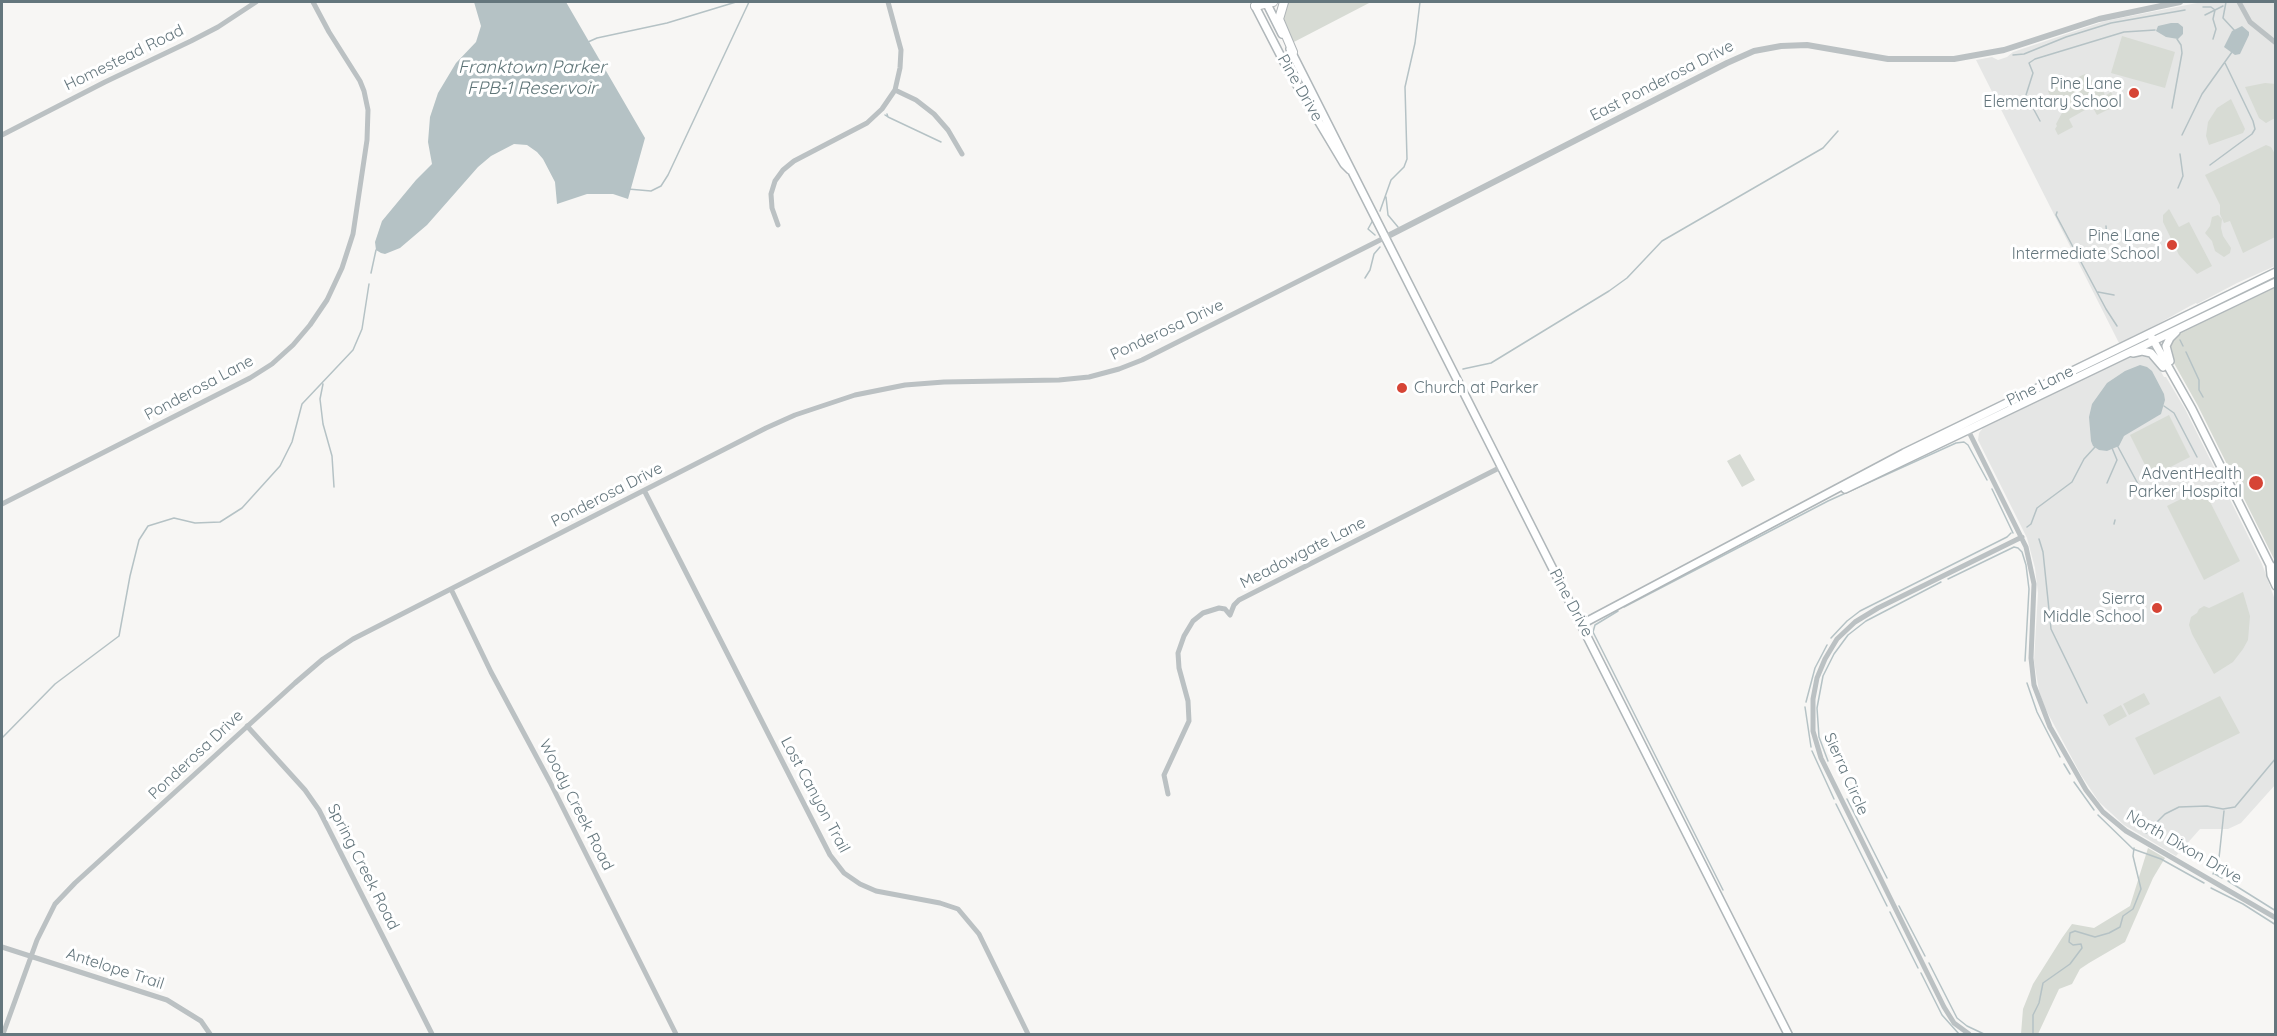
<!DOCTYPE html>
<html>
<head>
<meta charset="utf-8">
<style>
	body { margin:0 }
	#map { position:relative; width:2277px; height:1036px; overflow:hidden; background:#f7f6f4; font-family:Quicksand,sans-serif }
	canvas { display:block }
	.frame { position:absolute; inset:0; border:3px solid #64767d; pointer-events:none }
</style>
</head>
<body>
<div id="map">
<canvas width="2277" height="1036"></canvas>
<div class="frame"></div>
</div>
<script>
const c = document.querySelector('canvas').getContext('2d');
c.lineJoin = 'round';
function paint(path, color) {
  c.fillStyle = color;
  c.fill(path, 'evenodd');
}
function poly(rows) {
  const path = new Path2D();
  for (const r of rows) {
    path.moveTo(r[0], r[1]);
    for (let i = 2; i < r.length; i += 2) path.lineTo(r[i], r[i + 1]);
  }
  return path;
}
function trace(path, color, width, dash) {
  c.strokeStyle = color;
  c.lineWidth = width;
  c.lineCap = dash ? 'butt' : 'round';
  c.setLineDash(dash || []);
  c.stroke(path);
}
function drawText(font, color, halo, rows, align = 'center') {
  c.font = font + ' Quicksand,sans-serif';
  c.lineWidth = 6;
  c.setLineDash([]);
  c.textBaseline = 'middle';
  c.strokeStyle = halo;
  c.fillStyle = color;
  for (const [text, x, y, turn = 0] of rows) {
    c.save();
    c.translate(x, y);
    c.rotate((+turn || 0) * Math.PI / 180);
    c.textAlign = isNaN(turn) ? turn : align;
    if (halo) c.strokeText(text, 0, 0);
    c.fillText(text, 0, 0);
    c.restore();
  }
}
paint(poly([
	[2202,2,2275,2,2275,266,2237,283,2197,304,2196,303,2190,306,2120,345,1976,60,1992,57,1998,60,2007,57,2013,52,2105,21],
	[2141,356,2148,357,2156,363,2164,377,2166,377,2185,409,2262,564,2275,600,2275,785,2241,823,2228,829,2200,829,2176,856,2124,825,2099,802,2081,775,2045,708,2039,691,2034,661,2038,593,2035,568,2027,538,1978,440,1979,433,1983,428,2129,357]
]), '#e5e6e5');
paint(poly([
	[1287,2,1371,2,1292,43,1282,21],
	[2122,36,2175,52,2165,88,2111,73],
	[2085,74,2103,90,2105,96,2111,92,2117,105,2097,115,2092,106,2069,119,2073,127,2058,135,2055,129,2057,126,2056,124,2062,113,2056,108,2048,91],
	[2265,83,2276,84,2275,118,2266,123,2259,118,2245,87],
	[2231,99,2245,129,2243,133,2209,145,2206,136,2208,122,2217,108],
	[2266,145,2271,147,2275,154,2275,237,2243,253,2230,221,2224,223,2220,214,2220,205,2205,175],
	[2169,209,2179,227,2189,222,2212,266,2197,274,2179,255,2163,222,2163,215],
	[2218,215,2222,219,2221,228,2223,236,2231,248,2230,253,2224,257,2215,251,2212,241,2205,233,2210,226,2212,217],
	[2275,287,2275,561,2198,406,2170,356,2169,348,2174,337,2180,333],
	[2169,415,2190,457,2151,477,2130,435],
	[1740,454,1755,480,1742,487,1727,461],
	[2203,488,2240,561,2204,580,2167,506],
	[2243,592,2250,616,2248,640,2243,649,2233,662,2214,674,2192,634,2189,625,2191,617,2197,613,2199,609,2204,606,2209,608],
	[2144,693,2150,704,2129,715,2123,704],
	[2220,696,2240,733,2154,775,2135,738],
	[2121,705,2127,716,2109,726,2103,715],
	[2148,848,2165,858,2153,878,2125,942,2089,963,2080,969,2072,984,2059,989,2038,1034,2021,1034,2023,1009,2033,984,2062,938,2072,924,2094,928,2130,906]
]), '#d7dbd4');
paint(poly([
	[474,2,566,2,645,138,628,199,613,194,587,194,557,204,555,182,543,159,537,152,527,145,514,144,491,156,478,167,427,225,400,248,385,254,381,253,376,250,375,242,382,221,416,180,432,164,428,142,430,117,438,93,456,63,476,42,481,26],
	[2171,23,2178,23,2183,27,2183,34,2178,39,2166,37,2156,31,2158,26],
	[2242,26,2249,32,2249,35,2240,54,2235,55,2224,47,2232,31],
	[2140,365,2147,367,2152,371,2164,394,2165,400,2161,414,2124,436,2119,446,2107,451,2099,450,2093,446,2091,441,2089,417,2092,404,2107,383,2125,371]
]), '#b5c2c5');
trace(poly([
	[2226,2,2223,18,2235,31],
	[2203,7,2211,7,2215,10,2213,19,2216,29,2213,39],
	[2205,15,2223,6],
	[588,42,597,38,667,23,736,2],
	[2013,55,2024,54,2066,37,2111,23,2185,10],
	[2172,108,2182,53,2181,45,2177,39],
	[885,115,888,117,887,114],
	[888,117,941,142],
	[2040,121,2026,95,2033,73,2029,63,2035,59,2124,32,2155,30],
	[2182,135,2202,94,2232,52],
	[2210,165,2252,134,2255,129,2253,121,2225,63],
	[2178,188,2183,176,2180,154],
	[628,189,651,191,661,186,668,175,749,2],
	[1386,197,1388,215,1398,227],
	[1380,211,1391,180,1404,167,1407,159,1405,87,1415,43,1420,2],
	[2057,212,2056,215,2106,309,2117,326],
	[1373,220,1368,229,1375,235],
	[2106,226,2107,240],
	[371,273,376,250],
	[1365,278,1370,270,1374,254,1380,247],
	[2098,292,2114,295],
	[2180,340,2183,346],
	[2186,352,2199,380,2199,390,2203,397],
	[1463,369,1491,363,1609,291,1627,278,1662,241,1823,148,1838,131],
	[323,384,320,399,323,424,332,456,334,487],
	[2164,406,2174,413,2197,457],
	[2117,445,2138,484],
	[2107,483,2117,460,2112,448],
	[1992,489,2013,533],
	[2141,490,2143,494],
	[2114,524,2115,520],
	[2027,527,2031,524,2037,508,2072,482,2084,459,2095,447],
	[2039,539,2043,552,2051,629,2087,703],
	[2018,548,2022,552,2026,565,2029,589,2025,661],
	[1948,579,2014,547,2018,548],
	[1624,607,1828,501,1956,443,1964,442,1968,445,1987,480],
	[1618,611,1595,625,1593,632,1723,890],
	[1831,638,1847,621,1860,611,2007,537,2011,533],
	[2027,683,2037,712,2060,757],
	[1806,702,1815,668,1827,645],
	[1805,707,1811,747],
	[2,738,55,684,119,636,130,576,139,540,148,526,174,518,195,523,220,522,242,508,280,466,292,442,302,404,353,350,362,329,369,284],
	[1812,751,1834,799],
	[1828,761,1819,737,1817,708,1823,676,1834,654,1848,635,1866,621,1941,582],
	[2064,764,2070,774],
	[2074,782,2094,810],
	[1847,799,1887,878],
	[1836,804,1887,906],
	[2098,815,2133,849,2161,859,2204,883],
	[2146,833,2165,814,2179,807,2207,806,2223,809,2235,807,2276,758],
	[2213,874,2219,858,2224,811],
	[2215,874,2222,878],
	[2228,881,2276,911],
	[2211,888,2243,904,2276,925],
	[1899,906,1925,956],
	[1890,912,1918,968],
	[1929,963,1957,1018,1967,1026,1984,1034],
	[1921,973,1942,1015,1959,1034],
	[2033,1034,2033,1015,2039,1003,2043,983,2070,964,2082,948,2081,944,2073,945,2069,942,2070,933,2075,931,2095,937,2109,933,2120,927,2123,916,2133,909,2141,889,2133,856,2134,848]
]), '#b5c2c5', 1.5);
const secondary = poly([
	[1267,4,1282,34],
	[1255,6,1289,72,1344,164,1350,170],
	[1290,49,1788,1034],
	[2152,338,2192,409,2270,565,2276,570],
	[2133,353,2142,351,2151,353,2163,367],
	[2170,361,2166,346,2170,338,2176,332],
	[1845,489,2276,282],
	[2270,565,2271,575,2276,586],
	[1582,624,1904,453,2276,272]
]);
const primary = poly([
	[1284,2,1279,19,1293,52],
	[1255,6,1273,2]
]);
trace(secondary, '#b0b7ba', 10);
trace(primary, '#afb5b8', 10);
trace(poly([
	[2239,2,2250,22,2276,43],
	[895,90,916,100,934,114,948,130,962,154],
	[2,135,105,82,191,41,218,27,256,2],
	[778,225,772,208,771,194,775,181,783,170,794,161,867,123,882,109,895,90,900,68,901,50,888,2],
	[1967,428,2026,547,2034,584,2031,658,2034,685,2050,727,2086,790,2103,812,2126,831,2276,918],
	[645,492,830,855,844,873,860,884,876,891,940,903,958,909,979,934,1028,1034],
	[2,504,250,378,272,364,293,345,310,325,327,300,342,268,353,234,367,140,368,110,364,91,360,81,329,32,313,2],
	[451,589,491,672,550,782,676,1034],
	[247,726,305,790,319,810,432,1034],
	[1168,794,1164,775,1189,721,1188,701,1179,668,1178,653,1184,636,1193,621,1203,613,1219,608,1225,609,1230,615,1234,605,1239,600,1501,467],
	[2,947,167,1000,201,1021,210,1034],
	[3,1034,37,940,55,904,75,883,295,683,323,659,353,639,766,428,795,415,855,395,905,385,944,382,1059,380,1089,377,1119,369,1142,360,1386,237],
	[1969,1034,1954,1023,1944,1007,1821,758,1813,731,1813,699,1817,678,1825,659,1837,639,1855,622,1878,608,2022,537]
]), '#bbc1c3', 5);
trace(poly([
	[1386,237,1727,63,1754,51,1781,46,1807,45,1888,59,1954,59,2004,50,2099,19,2180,2]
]), '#bbc1c3', 6);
trace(secondary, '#fff', 7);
trace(primary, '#fff', 8);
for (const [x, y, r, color] of [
	[2134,93,6,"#d64435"],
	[2172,245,6,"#d64435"],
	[1402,388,6,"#d64435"],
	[2256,483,8,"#d64435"],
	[2157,608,6,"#d64435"]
]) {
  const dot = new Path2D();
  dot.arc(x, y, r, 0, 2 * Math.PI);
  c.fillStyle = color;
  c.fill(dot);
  trace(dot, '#fff', 2);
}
drawText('16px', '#64767d', '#fff', [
	["Homestead Road",124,58,-26],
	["East Ponderosa Drive",1662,81,-27],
	["Pine Drive",1300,88,60],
	["Ponderosa Drive",1167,330,-25],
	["Pine Lane",2040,386,-26],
	["Ponderosa Lane",199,388,-28],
	["Ponderosa Drive",607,495,-27],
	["Meadowgate Lane",1303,553,-27],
	["Pine Drive",1571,603,62],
	["Ponderosa Drive",196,755,-43],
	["Sierra Circle",1846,774,66],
	["Lost Canyon Trail",815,795,62],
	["Woody Creek Road",576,805,63],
	["North Dixon Drive",2184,847,30],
	["Spring Creek Road",363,867,63],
	["Antelope Trail",115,969,18]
]);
drawText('16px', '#64767d', '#fff', [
	["Pine Lane",2122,84],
	["Elementary School",2122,102],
	["Pine Lane",2160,236],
	["Intermediate School",2160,254],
	["Church at Parker",1414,388,"left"],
	["AdventHealth",2242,474],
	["Parker Hospital",2242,492],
	["Sierra",2145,599],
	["Middle School",2145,617]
], 'right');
drawText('italic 18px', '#5f7578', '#fff', [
	["Franktown Parker",532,68],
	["FPB-1 Reservoir",532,89]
]);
</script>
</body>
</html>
